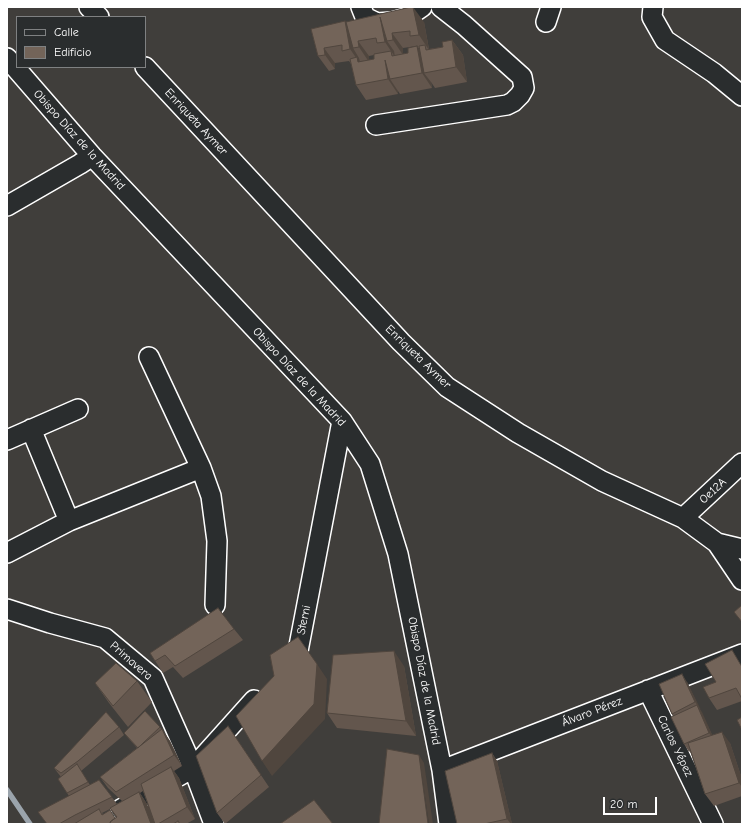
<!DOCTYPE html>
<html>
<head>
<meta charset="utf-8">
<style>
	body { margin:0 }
	#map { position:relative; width:749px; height:831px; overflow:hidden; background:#403e3b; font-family:"Comic Neue",sans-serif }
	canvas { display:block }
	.frame { position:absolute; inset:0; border:8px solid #fff; pointer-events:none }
	.legend { position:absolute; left:16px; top:16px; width:130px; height:52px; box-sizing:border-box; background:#2a2d2e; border:1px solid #7f8182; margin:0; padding:5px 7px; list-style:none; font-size:12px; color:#fff }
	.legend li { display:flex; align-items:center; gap:8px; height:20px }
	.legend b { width:20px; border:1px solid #7f8182 }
	.scale { position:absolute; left:603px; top:797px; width:54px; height:18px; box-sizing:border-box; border:2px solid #fff; border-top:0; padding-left:5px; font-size:12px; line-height:14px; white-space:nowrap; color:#fff; -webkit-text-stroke:3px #2a2d2e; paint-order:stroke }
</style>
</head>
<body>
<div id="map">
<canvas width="749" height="831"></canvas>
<div class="frame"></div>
<ul class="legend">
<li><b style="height:5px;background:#2a2d2e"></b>Calle</li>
<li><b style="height:11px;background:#736459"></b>Edificio</li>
</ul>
<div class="scale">20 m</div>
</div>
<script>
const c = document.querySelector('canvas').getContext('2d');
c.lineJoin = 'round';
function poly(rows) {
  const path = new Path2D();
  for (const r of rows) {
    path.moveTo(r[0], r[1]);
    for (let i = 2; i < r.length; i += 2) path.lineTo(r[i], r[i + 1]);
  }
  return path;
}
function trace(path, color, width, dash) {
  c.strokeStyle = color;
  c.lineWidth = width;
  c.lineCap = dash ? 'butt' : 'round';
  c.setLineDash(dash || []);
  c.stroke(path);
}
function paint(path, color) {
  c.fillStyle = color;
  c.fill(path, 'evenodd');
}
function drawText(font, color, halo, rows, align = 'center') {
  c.font = font + ' "Comic Neue",sans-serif';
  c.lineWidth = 3;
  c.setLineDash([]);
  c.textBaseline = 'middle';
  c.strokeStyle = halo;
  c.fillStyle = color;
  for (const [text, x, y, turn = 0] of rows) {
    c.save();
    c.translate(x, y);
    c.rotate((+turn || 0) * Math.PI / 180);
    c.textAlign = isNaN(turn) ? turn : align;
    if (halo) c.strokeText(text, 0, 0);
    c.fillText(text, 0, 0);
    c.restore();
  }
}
trace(poly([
	[7,790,30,824]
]), '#9ba4ac', 5.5);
const street = poly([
	[89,7,99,17],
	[361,7,365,17,377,23,392,22,406,18,422,7],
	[653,7,652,17,665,40,714,73,742,96],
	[546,22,551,7],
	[7,58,92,156,342,421,370,464,398,554,442,770,449,824],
	[145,67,401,342,447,387,518,433,602,481,683,518,717,543,742,580],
	[376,125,507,105,513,102,520,95,524,88,522,77,464,25,441,7],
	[7,206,80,164,92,156],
	[149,357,201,468,211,496,217,541,215,605],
	[31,429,69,521],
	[7,440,78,409],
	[683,518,742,463],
	[717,543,742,549],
	[7,553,69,521,201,468],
	[7,609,50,623,105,638,153,678,193,768,214,824],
	[288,662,298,651,342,421],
	[648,690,713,824],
	[442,770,742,654],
	[121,809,193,768,254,700]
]);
trace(street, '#fff', 22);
trace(street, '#2a2d2e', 19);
paint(poly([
	[424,22,429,49,443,47,452,40,463,55,467,82,435,88,431,82,432,88,400,94,398,91,398,94,366,100,356,85,351,64,349,61,335,63,335,69,329,71,318,56,311,29,346,23],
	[417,46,419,49,408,53,403,54,403,48],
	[374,55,374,59,369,60,369,56],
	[234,629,243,640,183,678,173,667,163,673,150,653],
	[742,665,742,701,717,710,709,698,716,682],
	[404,666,416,736,337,728,327,713],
	[137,681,152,702,128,727,109,703,95,683],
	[687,682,712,735,730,743,742,779,742,796,714,806,705,794,690,751,689,752,684,744,674,716,672,714],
	[119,727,124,735,81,771,90,785,99,780,117,804,122,801,108,788,100,777,137,748,130,740,124,733,160,727,170,741,182,766,174,771,179,778,195,819,186,824,155,824,143,791,140,793,147,804,155,824,47,824,69,796,58,779,61,777,54,768],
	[110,809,116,817,115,818,103,814,102,813],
	[236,738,269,787,225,824,217,813],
	[492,753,497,761,512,824,457,824]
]), '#63564d');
paint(poly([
	[413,7,424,22,429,50,419,35],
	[380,17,387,41,394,51,395,57,385,42],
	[345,21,355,36,353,48,359,58,360,62,358,62,357,59,350,49],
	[392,33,403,48,403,55,393,40],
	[452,40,463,55,467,82,456,67],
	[358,41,369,56,369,62,359,47],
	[417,46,428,61,424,73,431,82,432,88,422,73],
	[324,48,335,63,335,69,325,55],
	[385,60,390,79,398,91,398,94,388,79],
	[394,651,404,666,416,736,406,721],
	[317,664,327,679,325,719,272,776,262,761],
	[682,674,687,682,701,710,695,702],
	[697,705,702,712,715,741,709,733],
	[162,729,170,741,182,766,174,755],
	[722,732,730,743,742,779,742,787,739,783],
	[492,753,497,761,512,824,511,824,507,819],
	[419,755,424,763,433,824,429,824],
	[171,767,179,778,195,819,187,807],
	[139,792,147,804,155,824,151,824]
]), '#50463e');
const building = poly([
	[411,7,413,7,419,35,410,36,410,31,392,33,393,40,387,41,380,17,385,42,377,43,376,38,358,41,359,47,353,48,346,22,411,7],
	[345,21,350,49,342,51,342,45,324,48,325,55,318,56,311,29,345,21],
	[452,40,456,67,424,73,419,46,425,45,426,50,443,47,442,42,452,40],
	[417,46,422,73,390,79,385,60,388,79,356,85,350,59,357,57,358,62,374,59,374,54,391,51,392,56,408,53,408,48,417,46],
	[742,605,742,622,734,612,742,605],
	[218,608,234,629,175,666,165,655,155,661,150,653,218,608],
	[298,637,317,664,314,704,262,761,236,716,274,676,270,655,298,637],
	[732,650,742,667,742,699,736,688,709,698,703,687,716,682,705,664,732,650],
	[394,651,406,721,327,713,333,655,394,651],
	[116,663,137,681,113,706,95,683,116,663],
	[682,674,695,702,672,714,659,684,682,674],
	[697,705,709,733,684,744,671,717,697,705],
	[145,711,160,727,142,744,138,748,124,733,145,711],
	[106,712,119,727,78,761,61,773,54,768,106,712],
	[742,717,742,730,737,720,742,717],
	[228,726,261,775,217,813,196,756,228,726],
	[162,729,174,755,116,792,100,777,162,729],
	[722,732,739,783,705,794,688,743,722,732],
	[387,749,419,755,428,824,379,824,387,749],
	[492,753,507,819,484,824,457,824,445,771,492,753],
	[77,764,88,782,67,793,58,779,77,764],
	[171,767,187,807,158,824,155,824,141,784,171,767],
	[99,780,112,797,75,815,59,824,47,824,38,812,99,780],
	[139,792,151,824,111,824,110,822,117,817,110,808,139,792],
	[314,800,333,824,280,824,314,800],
	[99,809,102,815,110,810,115,818,110,822,111,824,74,824,99,809],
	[178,821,180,824,173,824,178,821]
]);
paint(building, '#736459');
trace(building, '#50463e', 1);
drawText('12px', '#fff', '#2a2d2e', [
	["Enriqueta Aymer",196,122,47],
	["Obispo Díaz de la Madrid",79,140,48],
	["Enriqueta Aymer",418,357,44],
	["Obispo Díaz de la Madrid",299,377,47],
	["Oe12A",713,491,-43],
	["Sterni",304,620,-79],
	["Primavera",131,661,41],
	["Obispo Díaz de la Madrid",424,681,79],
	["Álvaro Pérez",592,712,-21],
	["Carlos Yépez",675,746,64]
]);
</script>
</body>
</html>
